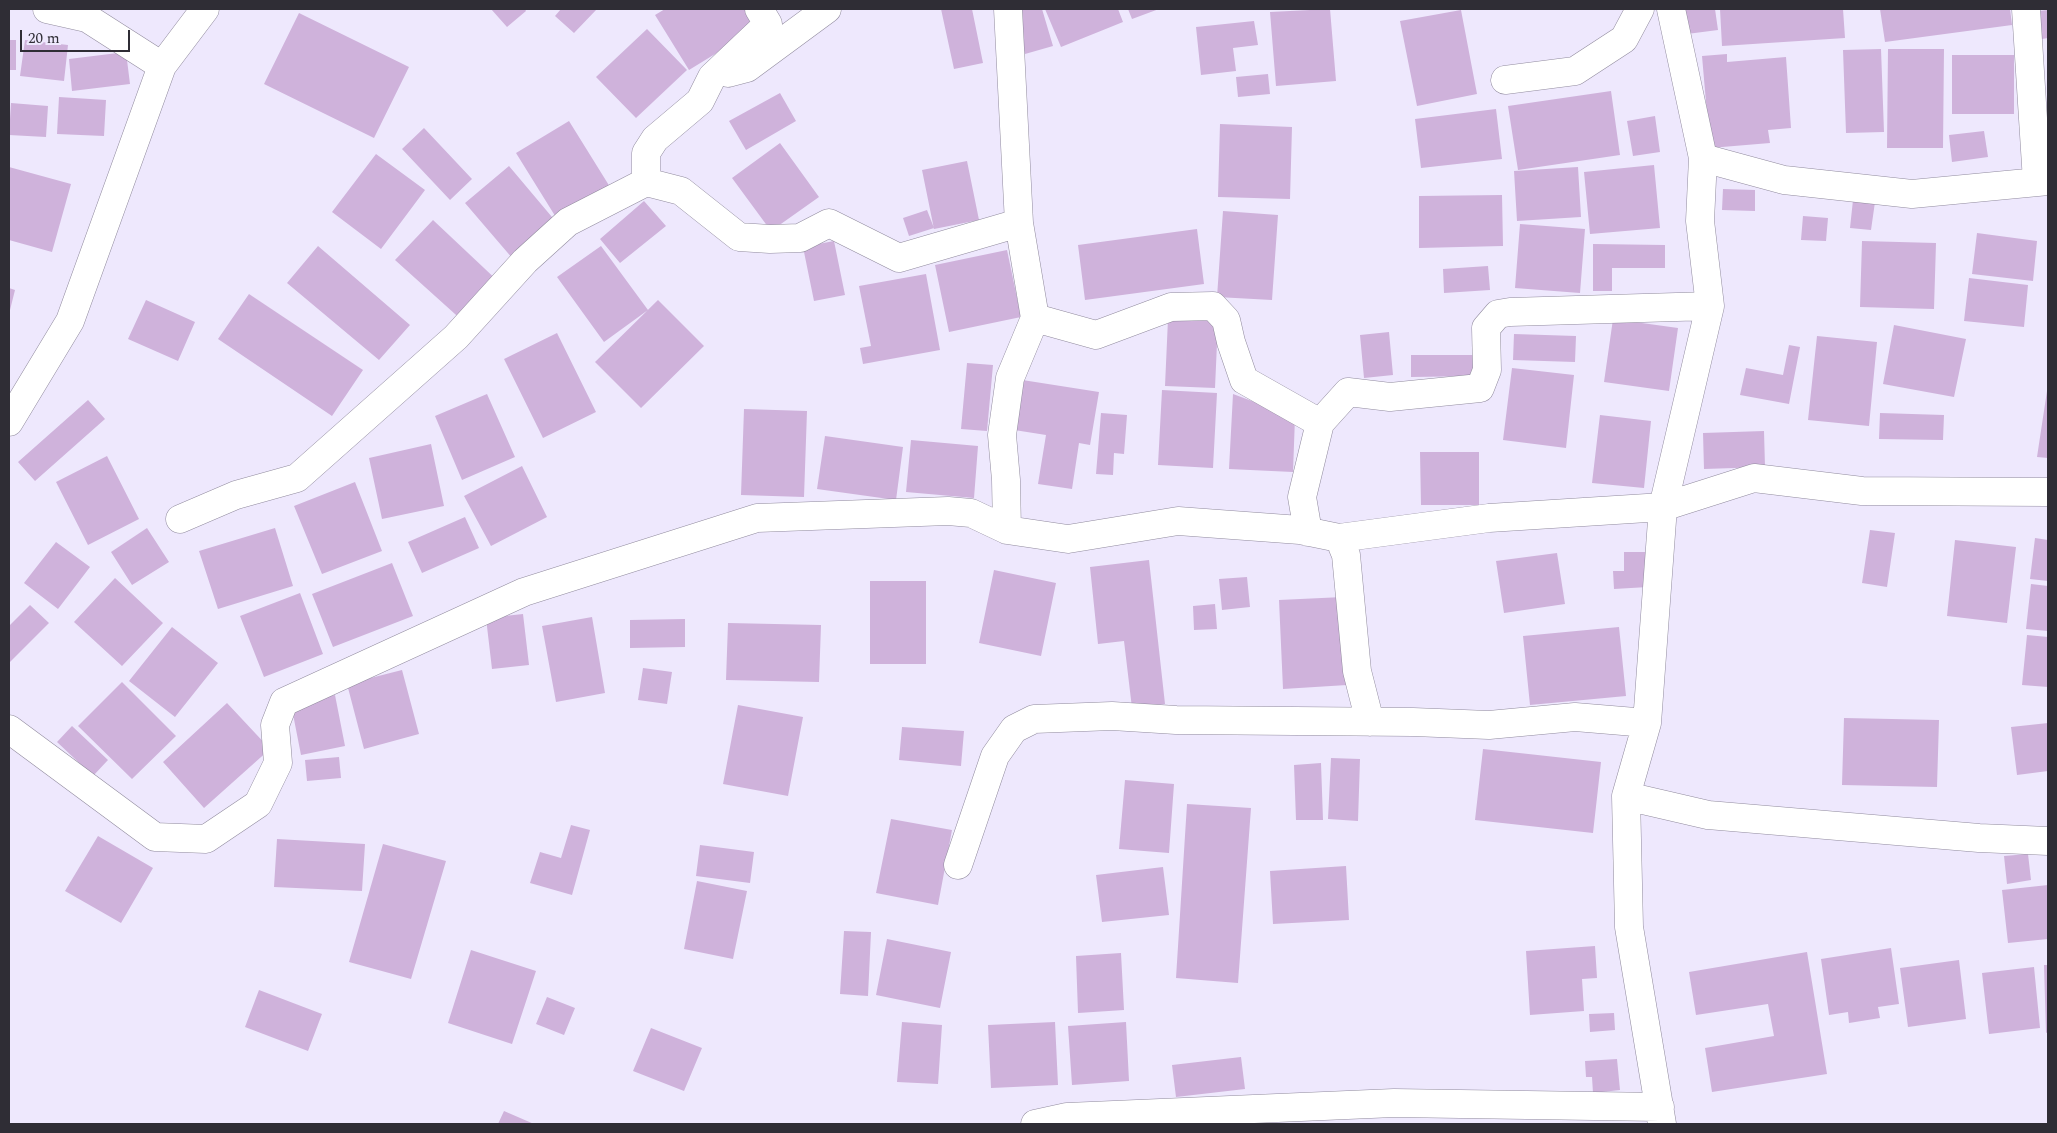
<!DOCTYPE html>
<html>
<head>
<meta charset="utf-8">
<style>
	body { margin:0 }
	#map { position:relative; width:2057px; height:1133px; overflow:hidden; background:#eee8fd; font-family:Spectral,serif }
	canvas { display:block }
	.frame { position:absolute; inset:0; border:10px solid #2f2d35; pointer-events:none }
	.scale { position:absolute; left:20px; top:30px; width:110px; height:22px; box-sizing:border-box; border:2px solid #2f2d35; border-top:0; padding-left:6px; font-size:15px; line-height:18px; white-space:nowrap; color:#2f2d35; -webkit-text-stroke:4px #eee8fd; paint-order:stroke }
</style>
</head>
<body>
<div id="map">
<canvas width="2057" height="1133"></canvas>
<div class="frame"></div>
<div class="scale">20 m</div>
</div>
<script>
const c = document.querySelector('canvas').getContext('2d');
c.lineJoin = 'round';
function paint(path, color) {
  c.fillStyle = color;
  c.fill(path, 'evenodd');
}
function poly(rows) {
  const path = new Path2D();
  for (const r of rows) {
    path.moveTo(r[0], r[1]);
    for (let i = 2; i < r.length; i += 2) path.lineTo(r[i], r[i + 1]);
  }
  return path;
}
function trace(path, color, width, dash) {
  c.strokeStyle = color;
  c.lineWidth = width;
  c.lineCap = dash ? 'butt' : 'round';
  c.setLineDash(dash || []);
  c.stroke(path);
}
paint(poly([
	[491,9,525,9,526,11,507,27],
	[561,9,597,9,574,33,555,16],
	[665,9,748,9,759,27,689,70,655,15],
	[941,9,972,9,983,63,954,69],
	[1011,9,1042,9,1053,46,1025,54],
	[1045,9,1118,9,1123,22,1061,47],
	[1128,9,1159,9,1132,19],
	[1330,9,1336,81,1276,86,1270,12],
	[1684,9,1715,9,1718,30,1687,34],
	[1720,9,1843,9,1845,38,1722,46],
	[1880,9,2010,9,2012,25,1885,42],
	[1461,10,1477,94,1417,106,1400,21],
	[2048,10,2048,38,2042,39,2039,11],
	[299,13,409,67,374,138,264,84],
	[1254,21,1258,45,1233,48,1236,71,1201,75,1196,27],
	[647,29,687,70,636,118,596,77],
	[9,40,16,40,16,70,9,70],
	[25,40,68,45,64,81,20,76],
	[1881,49,1884,132,1846,133,1843,50],
	[1888,49,1944,49,1943,148,1887,148],
	[126,52,130,84,72,91,69,59],
	[1727,54,1727,62,1786,57,1791,128,1768,130,1770,143,1710,148,1702,56],
	[1952,55,2014,55,2014,114,1952,114],
	[1268,74,1270,94,1238,97,1236,77],
	[1611,91,1620,155,1518,170,1508,106],
	[780,93,796,121,746,150,729,121],
	[59,97,106,100,104,136,57,134],
	[11,103,48,106,46,137,9,135],
	[1496,109,1502,159,1421,168,1415,119],
	[1655,116,1660,152,1633,156,1627,121],
	[569,121,610,187,557,219,516,153],
	[1220,124,1292,127,1290,199,1218,197],
	[424,128,472,179,450,200,402,149],
	[1984,131,1988,157,1952,162,1949,135],
	[780,143,819,197,771,231,732,178],
	[376,154,425,190,381,249,332,212],
	[967,161,979,220,934,229,922,170],
	[1654,165,1660,228,1590,234,1584,172],
	[509,166,557,223,513,259,465,203],
	[9,167,71,184,52,252,9,240],
	[1578,167,1581,217,1517,221,1514,171],
	[1723,189,1755,190,1755,211,1722,210],
	[1502,195,1503,246,1419,248,1419,196],
	[1853,200,1875,202,1871,230,1850,228],
	[644,201,666,226,620,263,600,239],
	[927,210,934,228,909,236,903,218],
	[1223,211,1278,215,1272,300,1217,297],
	[1803,216,1828,218,1826,241,1801,240],
	[433,220,501,284,465,323,395,260],
	[1520,224,1585,229,1580,293,1515,288],
	[1197,229,1204,284,1085,300,1078,245],
	[1977,233,2037,241,2033,281,1972,274],
	[834,241,845,295,814,301,803,247],
	[1862,241,1936,243,1934,309,1860,307],
	[1593,244,1665,245,1665,268,1612,268,1612,291,1593,291],
	[318,246,410,325,379,360,287,283],
	[601,246,648,310,604,342,557,277],
	[1007,250,1021,317,949,332,935,265],
	[1488,266,1490,290,1444,293,1443,269],
	[926,274,940,350,863,364,860,348,871,346,859,286],
	[1969,278,2028,285,2024,327,1964,321],
	[9,288,15,290,9,314],
	[249,294,363,370,332,416,218,339],
	[146,300,195,322,178,361,128,339],
	[658,300,704,346,641,408,595,362],
	[1168,319,1218,321,1215,388,1165,386],
	[1613,319,1678,328,1669,391,1604,382],
	[1894,325,1966,339,1954,397,1883,384],
	[1389,332,1393,375,1364,378,1360,335],
	[557,333,596,412,543,438,504,359],
	[1514,334,1576,336,1575,362,1513,360],
	[1817,336,1877,342,1869,426,1808,420],
	[1789,345,1800,347,1789,404,1740,395,1746,368,1783,375],
	[1411,355,1480,355,1480,376,1411,377],
	[967,363,993,365,987,431,961,429],
	[1512,368,1574,375,1566,448,1503,440],
	[1016,379,1099,392,1090,445,1079,443,1072,489,1038,484,1046,435,1008,429],
	[1162,390,1217,393,1213,468,1158,465],
	[2047,391,2048,391,2048,458,2037,457],
	[487,394,515,457,462,480,435,416],
	[1233,394,1295,417,1293,472,1229,469],
	[88,400,105,419,35,481,18,462],
	[744,409,807,411,804,497,741,495],
	[1101,413,1127,415,1124,454,1114,453,1113,475,1096,474],
	[1880,413,1944,415,1943,440,1879,439],
	[1600,415,1651,421,1644,488,1592,483],
	[1764,431,1765,467,1704,469,1703,433],
	[825,436,903,447,896,500,817,489],
	[911,440,978,446,974,498,906,492],
	[431,444,444,506,382,519,369,458],
	[1420,452,1479,452,1479,505,1421,505],
	[107,456,139,519,88,545,56,482],
	[522,466,547,517,491,546,464,496],
	[355,482,382,551,322,574,294,506],
	[465,517,479,548,422,573,408,542],
	[147,528,169,562,132,585,111,552],
	[275,528,293,586,218,609,199,551],
	[1870,530,1895,533,1887,587,1862,583],
	[2035,538,2048,540,2048,581,2030,579],
	[1955,540,2016,547,2007,623,1947,616],
	[56,542,90,567,58,609,24,583],
	[1624,552,1646,552,1648,587,1614,589,1613,571,1624,571],
	[1557,553,1565,604,1504,613,1496,561],
	[1149,560,1165,704,1132,708,1124,641,1098,644,1090,567],
	[392,563,413,616,333,647,312,594],
	[994,570,1056,583,1041,656,979,643],
	[1247,577,1250,607,1222,610,1219,579],
	[115,578,163,623,122,666,74,622],
	[870,581,926,581,926,664,870,664],
	[2031,584,2048,586,2048,631,2026,629],
	[300,593,323,654,264,677,240,616],
	[1343,597,1347,685,1283,689,1279,600],
	[1215,604,1217,629,1194,630,1193,606],
	[30,605,49,623,10,662,9,660,9,626],
	[523,614,529,665,492,669,486,618],
	[592,617,605,693,556,702,542,626],
	[685,619,685,647,630,648,630,620],
	[728,623,821,625,819,682,726,680],
	[172,627,218,663,175,717,129,681],
	[1619,627,1626,696,1530,705,1523,636],
	[2027,635,2048,637,2048,687,2022,685],
	[643,668,672,672,667,704,638,700],
	[402,670,419,734,364,749,347,684],
	[122,682,176,736,132,779,78,726],
	[335,695,345,746,301,755,291,704],
	[227,703,270,749,204,808,163,762],
	[738,705,803,717,788,796,723,784],
	[1844,718,1939,720,1937,787,1842,785],
	[2048,723,2048,771,2017,775,2011,727],
	[72,726,108,760,93,776,57,742],
	[902,727,964,731,961,766,899,760],
	[1483,749,1601,762,1593,833,1475,820],
	[339,757,341,778,307,781,305,760],
	[1331,758,1360,759,1358,821,1328,819],
	[1321,763,1323,820,1296,820,1294,765],
	[1125,780,1174,784,1169,853,1119,849],
	[1187,804,1251,808,1238,983,1176,978],
	[891,819,952,830,938,905,876,893],
	[571,825,590,830,572,895,530,883,540,852,561,858],
	[98,836,153,868,121,923,65,891],
	[277,839,365,844,362,891,274,887],
	[383,844,446,861,411,979,349,962],
	[700,845,754,852,750,883,696,876],
	[2028,854,2031,880,2007,884,2004,856],
	[1346,866,1349,920,1273,924,1270,871],
	[1163,867,1169,915,1102,922,1096,875],
	[697,881,747,891,733,959,684,949],
	[2048,885,2048,939,2008,943,2002,890],
	[844,931,871,932,868,996,840,994],
	[887,939,951,952,940,1008,876,995],
	[1595,946,1597,978,1582,979,1584,1011,1530,1015,1526,951],
	[1891,948,1899,1004,1878,1007,1880,1018,1849,1023,1848,1012,1829,1015,1821,959],
	[471,950,536,971,512,1044,448,1023],
	[1807,952,1827,1074,1712,1092,1705,1048,1774,1036,1768,1004,1696,1015,1689,972],
	[1121,953,1124,1010,1078,1013,1076,956],
	[1959,960,1966,1019,1908,1027,1900,968],
	[2044,965,2048,965,2048,1032,2046,1033],
	[2034,967,2040,1028,1989,1034,1982,973],
	[259,990,322,1014,308,1051,245,1027],
	[547,997,575,1008,564,1035,536,1024],
	[1614,1013,1615,1030,1590,1032,1589,1014],
	[902,1022,942,1025,938,1084,897,1082],
	[1055,1022,1058,1085,991,1088,988,1025],
	[1126,1022,1129,1081,1072,1085,1068,1026],
	[651,1028,702,1048,684,1091,633,1071],
	[1241,1057,1245,1089,1176,1097,1172,1065],
	[1617,1059,1620,1090,1593,1093,1592,1077,1586,1077,1585,1061],
	[504,1111,534,1124,498,1124]
]), '#cfb2db');
const minor = poly([
	[47,9,87,18,162,66],
	[2026,9,2037,181],
	[728,73,747,68,827,9],
	[1505,80,1575,71,1624,39,1640,9],
	[1703,158,1784,180,1912,194,2048,181],
	[646,182,646,153,655,139,700,101,712,77,768,24,759,9],
	[1035,318,1096,335,1171,307,1213,306,1226,320,1231,342,1244,380,1320,423],
	[9,422,70,321,162,66,205,9],
	[180,519,236,495,297,478,456,337,525,261,568,222,646,182,681,191,739,237,770,239,800,238,829,223,899,258,1019,223],
	[1007,530,1006,480,1002,435,1010,378,1035,318,1019,223,1008,9],
	[1308,532,1302,497,1320,423,1348,392,1390,397,1480,388,1487,370,1486,328,1498,314,1510,312,1710,306],
	[1339,538,1346,555,1357,671,1370,722],
	[9,729,155,837,206,839,258,804,278,763,275,725,284,702,524,592,757,518,948,511,971,513,1007,530,1068,539,1178,521,1300,530,1339,538,1489,518,1663,507,1754,478,1862,491,2048,492],
	[1626,796,1708,815,1979,838,2048,841],
	[958,865,995,756,1014,729,1034,719,1112,716,1176,720,1413,722,1489,725,1575,717,1647,723],
	[1035,1124,1067,1117,1394,1103,1660,1107],
	[1662,1124,1629,927,1626,796,1647,723,1663,507,1710,306,1700,221,1703,158,1671,9]
]);
trace(minor, '#918b9e', 29);
trace(minor, '#fff', 28);
</script>
</body>
</html>
